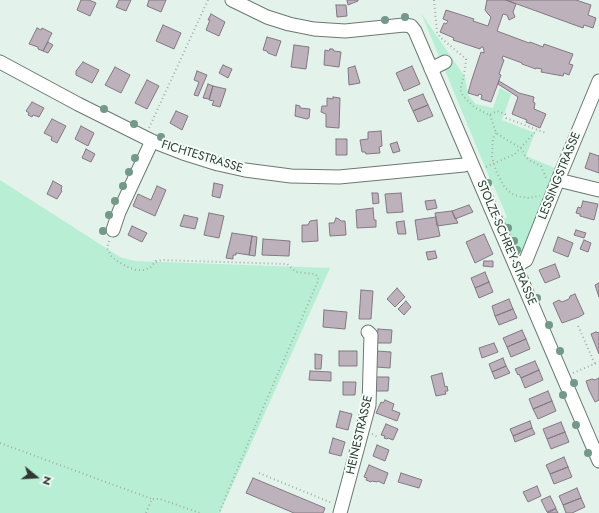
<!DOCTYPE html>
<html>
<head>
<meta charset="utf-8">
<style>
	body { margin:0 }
	#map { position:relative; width:599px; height:513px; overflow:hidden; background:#e3f2ea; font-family:Jost,sans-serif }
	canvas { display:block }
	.north { position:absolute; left:16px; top:457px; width:40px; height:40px; -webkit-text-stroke:3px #f3fff8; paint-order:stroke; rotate:108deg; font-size:11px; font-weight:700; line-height:16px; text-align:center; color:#313734 }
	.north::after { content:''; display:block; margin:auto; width:14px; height:18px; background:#313734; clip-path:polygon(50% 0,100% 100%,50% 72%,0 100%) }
</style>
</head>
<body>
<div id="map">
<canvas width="599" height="513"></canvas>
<div class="north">N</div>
</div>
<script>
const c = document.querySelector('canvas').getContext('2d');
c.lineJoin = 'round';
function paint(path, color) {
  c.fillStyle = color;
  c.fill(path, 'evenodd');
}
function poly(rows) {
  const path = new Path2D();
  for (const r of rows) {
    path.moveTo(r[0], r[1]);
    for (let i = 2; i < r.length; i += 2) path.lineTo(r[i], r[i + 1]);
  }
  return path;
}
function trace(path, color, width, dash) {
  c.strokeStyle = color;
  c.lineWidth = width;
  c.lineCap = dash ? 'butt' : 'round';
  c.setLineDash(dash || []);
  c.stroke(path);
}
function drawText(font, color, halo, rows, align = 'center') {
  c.font = font + ' Jost,sans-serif';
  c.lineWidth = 4;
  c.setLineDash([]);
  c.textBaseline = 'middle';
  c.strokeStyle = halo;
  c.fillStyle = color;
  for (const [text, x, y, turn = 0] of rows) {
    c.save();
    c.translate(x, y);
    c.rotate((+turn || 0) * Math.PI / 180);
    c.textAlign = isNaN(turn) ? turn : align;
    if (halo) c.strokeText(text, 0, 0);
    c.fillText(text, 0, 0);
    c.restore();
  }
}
paint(poly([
	[421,13,465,77,468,95,476,104,493,108,500,88,511,94,502,120,535,133,526,156,555,168,523,252,517,256,500,221,507,217,493,184,486,186,484,182,490,179],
	[0,180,120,257,135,261,330,268,220,513,0,513]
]), '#b8efd4');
const building = poly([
	[81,0,89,0,96,3,90,16,77,10,81,0],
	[119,0,131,0,126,11,116,7,119,0],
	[149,0,166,0,161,12,147,6,149,0],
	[347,0,358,0,358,1,348,5,347,0],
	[487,0,506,0,516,4,513,12,515,17,509,20,507,15,503,14,497,31,529,43,530,42,543,47,544,44,573,54,569,64,573,65,569,75,564,73,563,76,541,72,542,69,536,68,536,69,522,64,522,63,503,56,502,59,504,60,499,74,501,75,491,102,481,99,482,95,479,94,478,96,468,93,472,79,481,52,484,53,484,51,483,47,481,47,480,49,453,40,454,38,440,32,444,23,446,24,448,21,443,19,446,10,474,19,473,21,488,26,491,17,488,14,485,10,487,0],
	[506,0,576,0,591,5,588,15,596,18,593,28,584,25,583,28,506,0],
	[336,5,346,5,347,16,337,17,336,5],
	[211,14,225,22,219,36,206,30,210,20,208,20,211,14],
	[163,25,181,33,174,49,156,41,163,25],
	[37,28,41,30,42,28,52,33,43,51,38,49,38,47,29,44,37,28],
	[267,37,281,41,276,56,268,53,267,51,263,50,267,37],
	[48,42,53,45,48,53,43,51,48,42],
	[294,45,309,47,306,69,291,67,294,45],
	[330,49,333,49,334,51,341,52,339,67,324,65,325,50,329,51,330,49],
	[83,62,99,70,92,83,76,75,76,71,83,62],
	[223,65,232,69,228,78,219,73,223,65],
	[355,66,360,83,349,85,348,68,355,66],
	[412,66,420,84,404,91,396,73,412,66],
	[115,67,130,75,121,93,105,85,115,67],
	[197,71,207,75,198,96,194,95,199,82,194,80,197,71],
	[147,80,159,86,147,109,135,103,147,80],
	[499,81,519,93,534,97,533,102,535,103,534,109,546,114,540,128,526,122,527,120,512,114,518,97,498,84,499,81],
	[208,84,213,86,209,99,203,98,208,84],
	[213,86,226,89,220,107,212,105,214,101,209,100,213,86],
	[423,94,428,105,413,111,408,100,423,94],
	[333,97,340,98,339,128,326,127,326,114,321,112,322,106,327,106,327,98,333,99,333,97],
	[32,102,44,108,39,117,33,115,32,117,28,115,29,113,26,111,32,102],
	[296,105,300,106,300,108,310,109,309,118,307,119,295,116,296,105],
	[428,105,433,116,418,122,413,111,428,105],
	[176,111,188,116,182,130,170,123,176,111],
	[52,119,66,126,57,143,51,140,52,137,44,133,52,119],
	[81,126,94,133,88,146,75,139,81,126],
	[381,131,382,146,379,147,380,153,366,154,365,152,362,152,360,140,368,139,368,132,381,131],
	[336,139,347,139,347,155,336,155,336,139],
	[397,142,400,151,393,153,390,144,397,142],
	[86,149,95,154,91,162,82,158,86,149],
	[590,153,599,156,599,173,585,168,590,153],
	[53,181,62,186,61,190,62,191,57,199,47,194,53,181],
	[214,183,223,185,220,198,212,196,214,183],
	[157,186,166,190,155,216,133,206,138,194,151,200,157,186],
	[372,193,378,193,379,203,373,204,372,193],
	[401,193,403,212,387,213,385,194,401,193],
	[435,200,437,208,427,210,425,201,435,200],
	[583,201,598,204,594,220,580,216,580,214,576,213,578,207,581,208,583,201],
	[469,205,473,212,455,219,452,211,469,205],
	[373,208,374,220,376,220,376,227,357,228,356,210,373,208],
	[452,211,458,223,437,226,435,213,452,211],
	[209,213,224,216,219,238,204,235,209,213],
	[184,215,198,218,195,229,180,226,184,215],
	[436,217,440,236,418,240,415,220,436,217],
	[336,218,339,219,341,221,345,221,346,235,330,236,329,223,334,223,336,218],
	[317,220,318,241,302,242,302,225,308,225,310,221,317,220],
	[404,221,406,234,398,234,396,222,404,221],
	[132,226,147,233,142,242,128,235,132,226],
	[576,230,586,233,584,238,574,235,576,230],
	[232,233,252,236,249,255,236,253,236,255,233,255,233,259,226,258,232,233],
	[484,234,493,254,475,263,466,242,484,234],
	[252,236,257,237,255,256,249,255,252,236],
	[558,237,573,243,568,257,553,251,558,237],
	[263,239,290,241,289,256,262,255,263,239],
	[584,240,591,243,588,252,580,249,584,240],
	[435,251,437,258,428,260,426,252,435,251],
	[484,261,493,261,493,267,483,266,484,261],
	[555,264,560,277,545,283,539,270,555,264],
	[485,272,489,282,475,288,471,278,485,272],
	[489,282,493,292,479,298,475,288,489,282],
	[599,283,599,297,595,285,599,283],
	[397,288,405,297,395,307,387,299,397,288],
	[361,290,373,291,371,319,359,319,361,290],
	[575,294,584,314,579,317,562,323,553,303,559,300,562,302,569,299,570,296,575,294],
	[509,299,513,309,495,316,492,306,509,299],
	[406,301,411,307,404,315,398,309,406,301],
	[513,309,517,318,499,325,495,316,513,309],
	[324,310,347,312,345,329,323,327,324,310],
	[378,329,392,330,391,343,377,343,378,329],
	[522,330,526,339,507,347,503,338,522,330],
	[596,332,599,333,599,354,591,334,596,332],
	[526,339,530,349,511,357,507,347,526,339],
	[494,343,498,352,482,358,479,348,494,343],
	[339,351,357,351,357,366,339,366,339,351],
	[377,351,391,352,390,368,376,367,377,351],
	[315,354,322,355,321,369,315,369,315,354],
	[503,358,506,366,492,372,489,364,503,358],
	[535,361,539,370,521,378,519,374,518,375,515,369,535,361],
	[506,366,510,373,495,379,492,372,506,366],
	[539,370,543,380,525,388,521,378,539,370],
	[310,371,331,372,331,381,309,380,310,371],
	[442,373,445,387,447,386,448,391,445,391,446,394,436,396,431,376,442,373],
	[376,377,389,377,388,391,375,391,376,377],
	[599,378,599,400,595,402,589,390,586,381,592,379,595,380,599,378],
	[343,382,356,382,355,395,343,395,343,382],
	[548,391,552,401,533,409,529,399,548,391],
	[385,400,394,404,392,410,400,413,397,421,376,413,381,402,383,403,385,400],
	[552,401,556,411,538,419,533,409,552,401],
	[340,411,352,414,348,430,336,427,340,411],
	[530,421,532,428,513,436,510,429,530,421],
	[561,422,565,432,547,439,543,429,561,422],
	[386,424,398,429,393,440,388,438,387,439,384,438,385,436,381,435,386,424],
	[532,428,535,434,515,442,513,436,532,428],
	[565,432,569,442,551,449,547,439,565,432],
	[333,438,345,442,341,456,329,453,333,438],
	[377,445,389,450,385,461,373,456,377,445],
	[564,457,568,467,550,474,546,465,564,457],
	[369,465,388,473,384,484,378,481,377,482,372,481,371,482,366,480,367,478,364,477,369,465],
	[568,467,572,477,554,484,550,474,568,467],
	[401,473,422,480,419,488,398,482,401,473],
	[253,478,325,508,323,513,294,513,246,493,253,478],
	[537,486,541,496,528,502,523,492,537,486],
	[577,488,581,498,563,505,559,496,577,488],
	[550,496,556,508,547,512,541,500,550,496],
	[581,498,585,507,572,513,566,513,563,505,581,498],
	[556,509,558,513,547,513,556,509]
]);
paint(building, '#bdb1bb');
trace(building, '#847882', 1);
const minor = poly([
	[232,0,267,17,289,24,314,29,345,31,404,25,411,26,415,31,599,461],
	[0,62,78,104,152,141,183,153,218,164,245,170,291,176,339,177,464,165,471,162],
	[431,69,445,62],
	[558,180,599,190],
	[113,230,119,212,152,141],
	[516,266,526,260,558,180,599,81],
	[340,513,369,405,371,335,368,332]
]);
trace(minor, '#6c7972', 15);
trace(poly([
	[434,0,437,32,440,37,466,59,466,61,464,75,461,86,461,91,463,96,474,107,489,115,497,111,505,114,506,118,546,133],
	[490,115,496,133,522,149,525,156,529,160,541,166,546,178],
	[149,128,208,0],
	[496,133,493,138,492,157,496,171,505,188,514,195,521,197,529,198,540,196],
	[486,167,515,154,537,130],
	[109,241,107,248,111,256,117,261,128,267,136,270,144,270,151,267,158,258],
	[156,262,161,260,287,264,296,272,315,274,318,277,318,281,257,422,219,513],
	[578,326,595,364],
	[573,373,599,362],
	[372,434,378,437],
	[0,443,152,499],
	[259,473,332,503],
	[146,513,152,499,160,499,200,513]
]), '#a4b0aa', 2, [1, 3]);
trace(minor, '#fff', 13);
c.fillStyle = '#749889';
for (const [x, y] of [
	[405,17],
	[385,20],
	[104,109],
	[134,124],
	[161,137],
	[135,158],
	[129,172],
	[488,183],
	[123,186],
	[115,201],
	[109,215],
	[508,228],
	[103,231],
	[514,241],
	[517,250],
	[537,298],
	[549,325],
	[560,351],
	[574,383],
	[563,395],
	[576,425],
	[588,453]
]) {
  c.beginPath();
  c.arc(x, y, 4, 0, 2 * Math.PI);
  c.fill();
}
drawText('12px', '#313734', '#f3fff8', [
	["FICHTESTRASSE",202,157,17],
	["LESSINGSTRASSE",560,176,-68],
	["STOLZE-SCHREY-STRASSE",506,243,67],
	["HEINESTRASSE",360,435,-77]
]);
</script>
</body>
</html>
